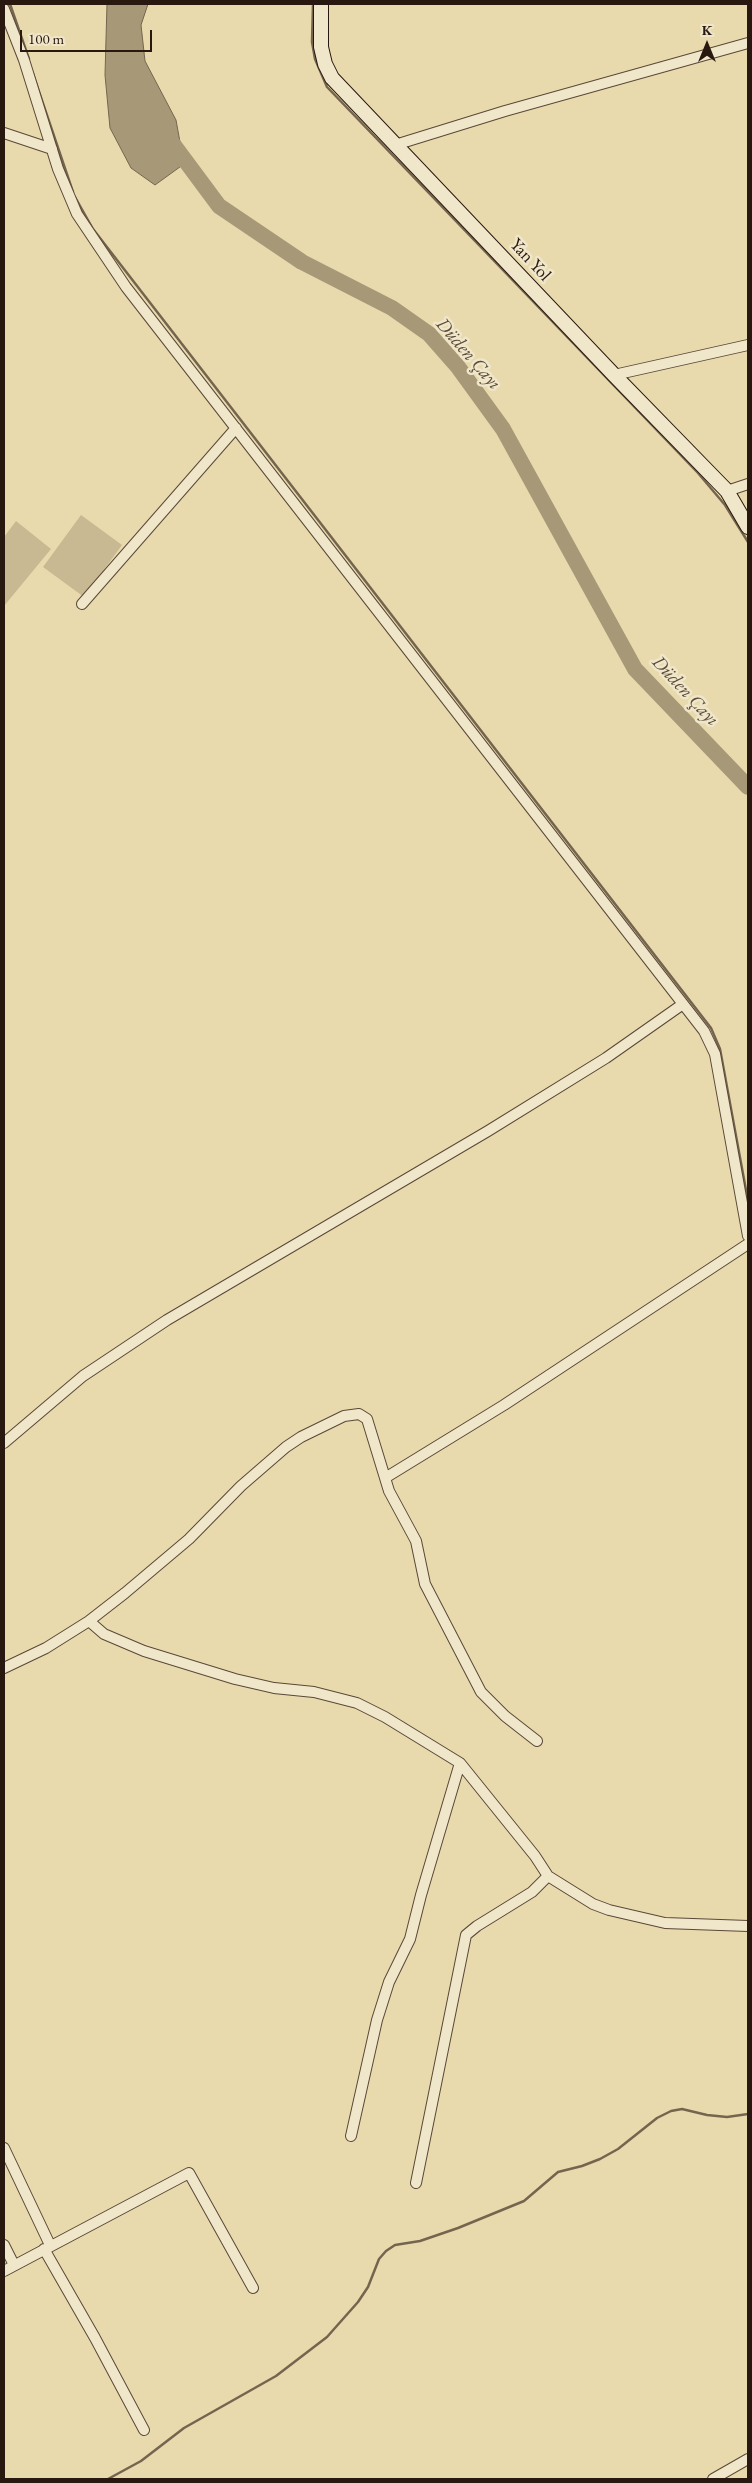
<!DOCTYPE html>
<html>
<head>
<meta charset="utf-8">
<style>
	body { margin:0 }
	#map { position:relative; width:752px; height:2483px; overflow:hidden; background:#e8daad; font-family:"EB Garamond",serif }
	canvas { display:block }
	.frame { position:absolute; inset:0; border:5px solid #291810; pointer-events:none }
	.north { position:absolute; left:682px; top:20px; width:50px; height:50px; -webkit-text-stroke:4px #f0e7ca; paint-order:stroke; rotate:0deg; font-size:14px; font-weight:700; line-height:20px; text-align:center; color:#291810 }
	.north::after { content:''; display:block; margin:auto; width:18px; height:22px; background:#291810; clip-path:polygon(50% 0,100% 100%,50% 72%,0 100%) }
	.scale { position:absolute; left:20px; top:30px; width:132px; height:22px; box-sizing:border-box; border:2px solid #291810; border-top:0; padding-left:6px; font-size:15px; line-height:18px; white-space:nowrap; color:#291810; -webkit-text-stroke:4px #f0e7ca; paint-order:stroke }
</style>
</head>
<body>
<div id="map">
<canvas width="752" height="2483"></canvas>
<div class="frame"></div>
<div class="north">K</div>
<div class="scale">100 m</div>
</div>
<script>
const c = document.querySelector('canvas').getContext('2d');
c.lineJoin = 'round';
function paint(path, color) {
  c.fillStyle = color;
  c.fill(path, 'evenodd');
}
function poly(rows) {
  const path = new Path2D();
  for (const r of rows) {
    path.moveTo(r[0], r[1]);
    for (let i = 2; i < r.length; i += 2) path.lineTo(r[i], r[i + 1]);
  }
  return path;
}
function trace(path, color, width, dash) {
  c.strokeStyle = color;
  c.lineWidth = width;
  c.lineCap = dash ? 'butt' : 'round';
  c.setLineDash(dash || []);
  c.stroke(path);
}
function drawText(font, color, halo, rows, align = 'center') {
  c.font = font + ' "EB Garamond",serif';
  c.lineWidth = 5;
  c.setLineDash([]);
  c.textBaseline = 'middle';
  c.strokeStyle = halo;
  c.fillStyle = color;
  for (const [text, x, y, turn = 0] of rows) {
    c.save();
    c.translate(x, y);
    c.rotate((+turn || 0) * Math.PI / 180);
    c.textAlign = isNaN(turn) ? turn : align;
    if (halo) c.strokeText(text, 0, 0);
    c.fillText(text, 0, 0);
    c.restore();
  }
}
paint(poly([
	[81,515,122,545,84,597,43,567],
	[16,521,51,549,4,606,4,537]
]), '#c8b992');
const water = poly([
	[107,4,148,4,141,25,145,61,176,120,184,164,155,185,131,168,110,128,105,75,107,4]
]);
paint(water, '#a79878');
trace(water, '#75654e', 1);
trace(poly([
	[10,4,29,59],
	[313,4,312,42,315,59,327,87,698,473,725,505,748,542],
	[33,74,73,192],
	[75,197,93,229,711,1028,720,1049,748,1201],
	[108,2479,141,2461,184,2428,276,2376,327,2337,358,2302,368,2287,379,2259,386,2251,395,2245,420,2241,458,2228,524,2201,558,2172,582,2166,600,2159,618,2149,657,2118,671,2111,682,2109,707,2115,727,2117,748,2114]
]), '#75654e', 2.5);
trace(poly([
	[170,140,219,206,302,262,392,308,429,334,458,367,503,429,635,669,748,787]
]), '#a79878', 16);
const street = poly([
	[4,9,24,60,58,169,77,214,126,287,704,1031,715,1054,748,1236],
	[4,133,52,149],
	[395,145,505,111,748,43],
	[614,375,748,345],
	[727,491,748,484],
	[82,604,236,428],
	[4,1443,83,1376,167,1320,488,1131,606,1058,683,1004],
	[385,1478,504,1405,748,1244],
	[89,1621,104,1634,144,1651,235,1679,274,1688,314,1692,357,1703,385,1717,460,1763,535,1856,548,1876,593,1904,609,1910,665,1923,748,1926],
	[4,1668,46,1648,89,1621,125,1593,189,1539,241,1486,286,1447,301,1437,344,1416,359,1414,367,1419,389,1491,416,1541,425,1584,481,1692,505,1716,537,1741],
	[351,2136,377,2020,389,1982,410,1939,421,1895,460,1763],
	[4,2148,50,2245],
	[416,2183,466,1935,477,1926,532,1892,548,1876],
	[4,2245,14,2265],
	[44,2249,95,2338,144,2430],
	[4,2271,189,2173,253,2288],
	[713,2479,748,2459]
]);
const secondary = poly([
	[321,4,321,47,325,64,332,78,614,375,727,491,748,527]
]);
trace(street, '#594837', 12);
trace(secondary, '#291810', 16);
trace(street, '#f0e7ca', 10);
trace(secondary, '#f0e7ca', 14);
drawText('18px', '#291810', '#f0e7ca', [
	["Yan Yol",530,260,47]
]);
drawText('italic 19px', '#5b4b3a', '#f0e7ca', [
	["Düden Çayı",468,354,49],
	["Düden Çayı",685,691,47]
]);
</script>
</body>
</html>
